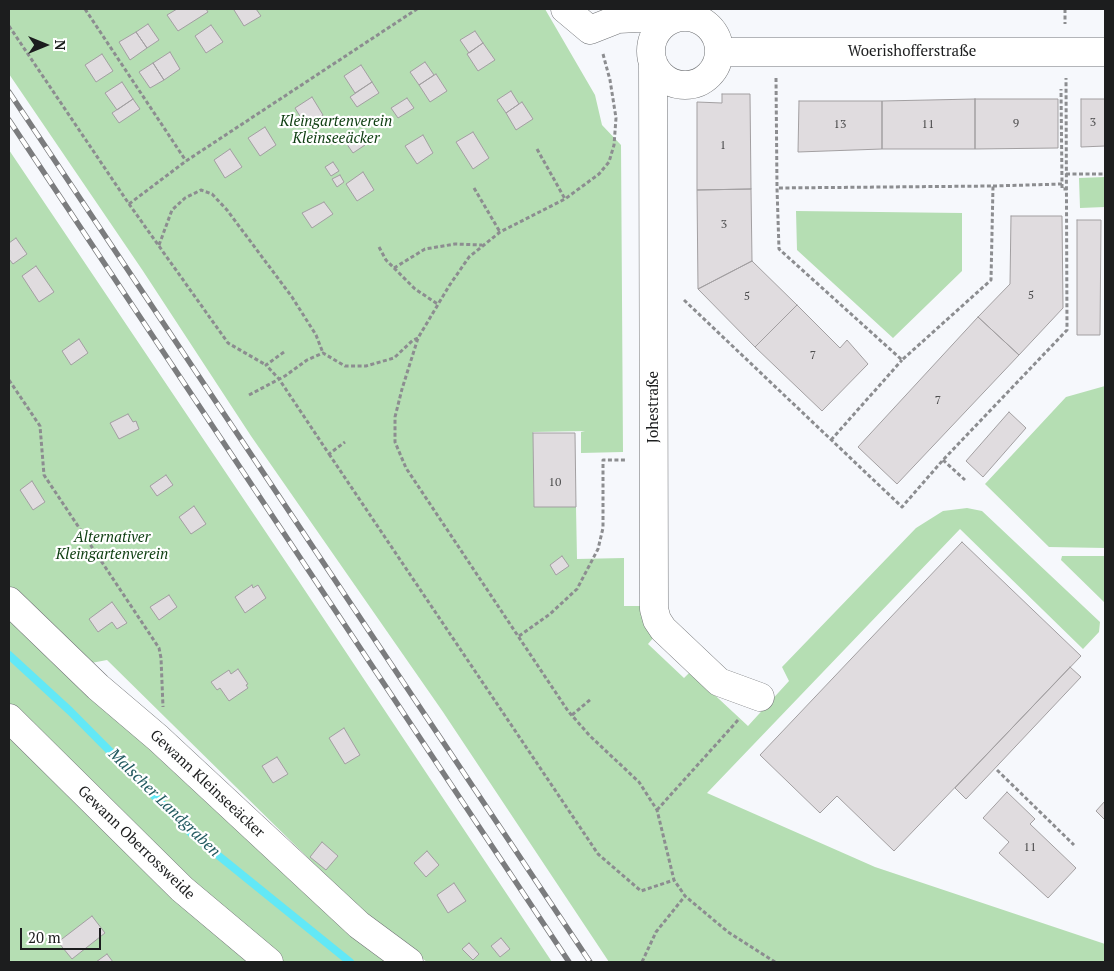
<!DOCTYPE html>
<html>
<head>
<meta charset="utf-8">
<style>
	body { margin:0 }
	#map { position:relative; width:1114px; height:971px; overflow:hidden; background:#f6f8fc; font-family:"PT Serif",serif }
	canvas { display:block }
	.frame { position:absolute; inset:0; border:10px solid #1c1d1e; pointer-events:none }
	.north { position:absolute; left:20px; top:20px; width:50px; height:50px; -webkit-text-stroke:4px #fff; paint-order:stroke; rotate:90deg; font-size:14px; font-weight:700; line-height:20px; text-align:center; color:#1c1d1e }
	.north::after { content:''; display:block; margin:auto; width:18px; height:22px; background:#1c1d1e; clip-path:polygon(50% 0,100% 100%,50% 72%,0 100%) }
	.scale { position:absolute; left:20px; top:928px; width:81px; height:22px; box-sizing:border-box; border:2px solid #1c1d1e; border-top:0; padding-left:6px; font-size:15px; line-height:18px; white-space:nowrap; color:#1c1d1e; -webkit-text-stroke:4px #fff; paint-order:stroke }
</style>
</head>
<body>
<div id="map">
<canvas width="1114" height="971"></canvas>
<div class="frame"></div>
<div class="north">N</div>
<div class="scale">20 m</div>
</div>
<script>
const c = document.querySelector('canvas').getContext('2d');
c.lineJoin = 'round';
function paint(path, color) {
  c.fillStyle = color;
  c.fill(path, 'evenodd');
}
function poly(rows) {
  const path = new Path2D();
  for (const r of rows) {
    if (r.length === 3) {
      path.moveTo(r[0] + r[2], r[1]);
      path.arc(r[0], r[1], r[2], 0, 2 * Math.PI);
      continue;
    }
    path.moveTo(r[0], r[1]);
    for (let i = 2; i < r.length; i += 2) path.lineTo(r[i], r[i + 1]);
  }
  return path;
}
function trace(path, color, width, dash) {
  c.strokeStyle = color;
  c.lineWidth = width;
  c.lineCap = dash ? 'butt' : 'round';
  c.setLineDash(dash || []);
  c.stroke(path);
}
function drawText(font, color, halo, rows, align = 'center') {
  c.font = font + ' "PT Serif",serif';
  c.lineWidth = 4.5;
  c.setLineDash([]);
  c.textBaseline = 'middle';
  c.strokeStyle = halo;
  c.fillStyle = color;
  for (const [text, x, y, turn = 0] of rows) {
    c.save();
    c.translate(x, y);
    c.rotate((+turn || 0) * Math.PI / 180);
    c.textAlign = isNaN(turn) ? turn : align;
    if (halo) c.strokeText(text, 0, 0);
    c.fillText(text, 0, 0);
    c.restore();
  }
}
paint(poly([
	[9,9,545,9,595,95,602,125,621,145,623,452,581,453,581,432,585,431,533,432,534,507,576,507,577,559,624,558,624,606,644,606,654,637,648,644,684,678,690,672,748,726,789,681,782,667,916,528,943,511,967,508,982,511,1100,622,1099,632,1083,649,960,529,707,793,875,867,1105,944,1105,962,609,962,443,712,251,436,143,271,9,74],
	[9,150,298,580,552,962,427,962,366,915,107,660,86,664,9,591],
	[1105,177,1105,207,1080,208,1079,178],
	[796,211,962,213,962,271,893,338,797,250],
	[1105,386,1105,548,1049,547,985,484,1066,397],
	[1062,556,1105,556,1105,603,1061,560],
	[9,611,395,962,284,962,255,941,9,707],
	[9,735,255,962,9,962]
]), '#b5deb3');
trace(poly([
	[9,655,70,711,193,835,350,962]
]), '#62e8f6', 8);
const building = poly([
	[177,9,206,9,208,12,178,31,167,15,177,9],
	[236,9,256,9,261,16,244,26,234,10,236,9],
	[148,24,159,40,147,48,136,32,148,24],
	[211,25,223,42,206,53,195,36,211,25],
	[475,31,483,43,469,53,460,40,475,31],
	[136,32,147,48,130,60,119,42,136,32],
	[483,43,495,60,478,71,467,54,483,43],
	[170,52,180,69,164,80,153,63,170,52],
	[102,54,113,71,96,82,85,65,102,54],
	[425,62,434,75,419,85,410,72,425,62],
	[153,63,164,80,150,88,139,72,153,63],
	[361,65,372,82,355,93,344,76,361,65],
	[436,74,447,91,430,102,419,85,436,74],
	[122,82,133,99,117,110,105,93,122,82],
	[372,82,379,93,357,107,350,97,372,82],
	[511,91,519,104,506,113,497,100,511,91],
	[722,94,750,94,751,189,697,190,697,102,722,103,722,94],
	[312,97,323,115,306,126,295,108,312,97],
	[407,98,414,108,398,118,391,108,407,98],
	[133,99,140,109,119,123,112,113,133,99],
	[975,99,975,149,882,149,882,101,975,99],
	[975,99,1058,99,1058,148,975,149,975,99],
	[1081,99,1105,99,1105,146,1081,147,1081,99],
	[799,101,882,101,882,149,798,152,799,101],
	[522,102,533,119,516,130,506,113,522,102],
	[265,127,276,145,260,156,248,138,265,127],
	[473,132,489,158,473,169,456,142,473,132],
	[359,135,365,145,353,153,346,143,359,135],
	[423,135,433,153,417,164,405,146,423,135],
	[230,149,242,167,225,178,214,160,230,149],
	[333,162,339,171,331,176,325,167,333,162],
	[363,172,374,190,357,201,346,184,363,172],
	[340,175,344,182,337,187,332,179,340,175],
	[751,189,752,261,698,289,697,190,751,189],
	[324,202,333,214,312,228,302,213,324,202],
	[1011,216,1062,216,1063,308,1019,355,978,317,1010,284,1011,216],
	[1077,220,1101,220,1100,335,1077,335,1077,220],
	[16,238,27,254,13,264,9,259,9,243,16,238],
	[752,261,797,305,755,347,698,289,752,261],
	[36,266,54,292,39,302,22,276,36,266],
	[797,305,840,348,847,340,868,364,822,411,755,347,797,305],
	[978,317,1019,355,897,484,858,447,978,317],
	[79,339,88,353,71,365,62,351,79,339],
	[1009,412,1026,428,983,477,966,461,1009,412],
	[128,414,133,422,136,421,139,429,119,439,110,423,128,414],
	[533,433,575,433,576,507,534,507,533,433],
	[166,475,173,485,157,496,150,486,166,475],
	[32,481,45,502,33,510,20,490,32,481],
	[194,506,206,524,191,534,179,517,194,506],
	[962,542,1081,656,894,851,837,796,820,813,760,755,962,542],
	[562,556,569,566,556,575,550,565,562,556],
	[252,585,253,588,258,585,266,598,245,613,235,597,252,585],
	[169,595,177,607,159,620,150,607,169,595],
	[112,602,127,623,117,629,112,622,98,632,89,619,112,602],
	[1070,667,1081,677,966,799,955,788,1070,667],
	[238,669,248,684,246,685,248,688,229,701,220,688,217,690,211,682,229,670,231,674,238,669],
	[344,728,360,755,345,764,329,738,344,728],
	[277,757,288,774,273,783,262,766,277,757],
	[1007,792,1035,819,1030,824,1076,868,1048,898,999,853,1009,842,983,818,1007,792],
	[1105,801,1105,820,1096,811,1105,801],
	[322,842,338,856,326,870,310,857,322,842],
	[427,851,439,865,426,877,414,863,427,851],
	[454,883,466,901,448,913,437,895,454,883],
	[92,916,105,933,72,959,58,942,92,916],
	[501,938,510,949,500,957,491,946,501,938],
	[469,943,479,954,473,960,462,949,469,943],
	[107,954,113,962,96,962,107,954]
]);
paint(building, '#e0dcdf');
trace(building, '#a29fa1', 1);
const minor = poly([
	[565,9,590,30,618,19,676,16],
	[685,51,34],
	[720,52,1105,52],
	[653,62,654,609,657,620,663,629,719,682,760,697],
	[9,601,98,687,158,738,359,925,409,962],
	[9,718,182,889,269,962]
]);
trace(minor, '#717376', 29);
trace(poly([
	[85,9,186,161],
	[1065,9,1065,24],
	[9,26,129,204,228,343,266,365],
	[603,54,610,80,616,118,614,145,609,162,599,174,565,199,500,232,469,257,449,286,418,338,402,389,395,417,395,442,406,468,568,711,590,736,639,782,657,810,674,880,685,896,728,932,775,962],
	[776,78,777,188,779,249,902,360,991,280,993,186,777,188],
	[691,85,693,92],
	[537,149,565,199],
	[1066,174,1105,174],
	[1062,184,1062,189,1067,189],
	[993,186,1062,184,1061,89],
	[474,188,500,232],
	[129,204,186,161,417,9],
	[159,245,172,210,185,198,201,190,212,194,227,210,292,297,316,335,323,353],
	[379,247,386,260,415,289,439,305],
	[394,268,425,249,455,244,482,245],
	[684,300,902,507,943,460,1067,330,1066,78],
	[284,352,266,365,279,379,329,454,345,442],
	[9,380,40,426,44,475,159,648,161,658,163,707],
	[249,395,285,376,307,360,323,353,345,366,366,366,394,358,413,340,418,338],
	[831,440,902,360],
	[329,454,598,854,641,891,674,880],
	[943,460,965,480],
	[519,636,550,614,577,589,598,549,603,528,603,460,627,460],
	[572,715,591,699],
	[997,770,1074,845],
	[657,810,739,719],
	[642,962,656,932,685,896]
]), '#8c8d90', 3, [4, 2.5]);
trace(minor, '#fff', 28);
const rail = poly([
	[9,92,590,962],
	[9,120,569,962]
]);
trace(rail, '#7b7c7e', 5.5);
trace(rail, '#fff', 4, [11]);
drawText('12px', '#4d4d4e', null, [
	["3",1093,123],
	["9",1016,124],
	["13",840,125],
	["11",928,125],
	["1",723,146],
	["3",724,225],
	["5",1031,296],
	["5",747,297],
	["7",813,356],
	["7",938,401],
	["10",555,483],
	["11",1030,848]
]);
drawText('15px', '#1c1d1e', '#fff', [
	["Woerishofferstraße",912,52],
	["Johestraße",654,407,-90],
	["Gewann Kleinseeäcker",207,784,43],
	["Gewann Oberrossweide",136,843,44]
]);
drawText('italic 15px', '#0e3e11', '#fff', [
	["Kleingartenverein",336,122],
	["Kleinseeäcker",336,139],
	["Alternativer",112,538],
	["Kleingartenverein",112,555]
]);
drawText('italic 16px', '#225a60', '#fff', [
	["Malscher Landgraben",164,803,44]
]);
</script>
</body>
</html>
